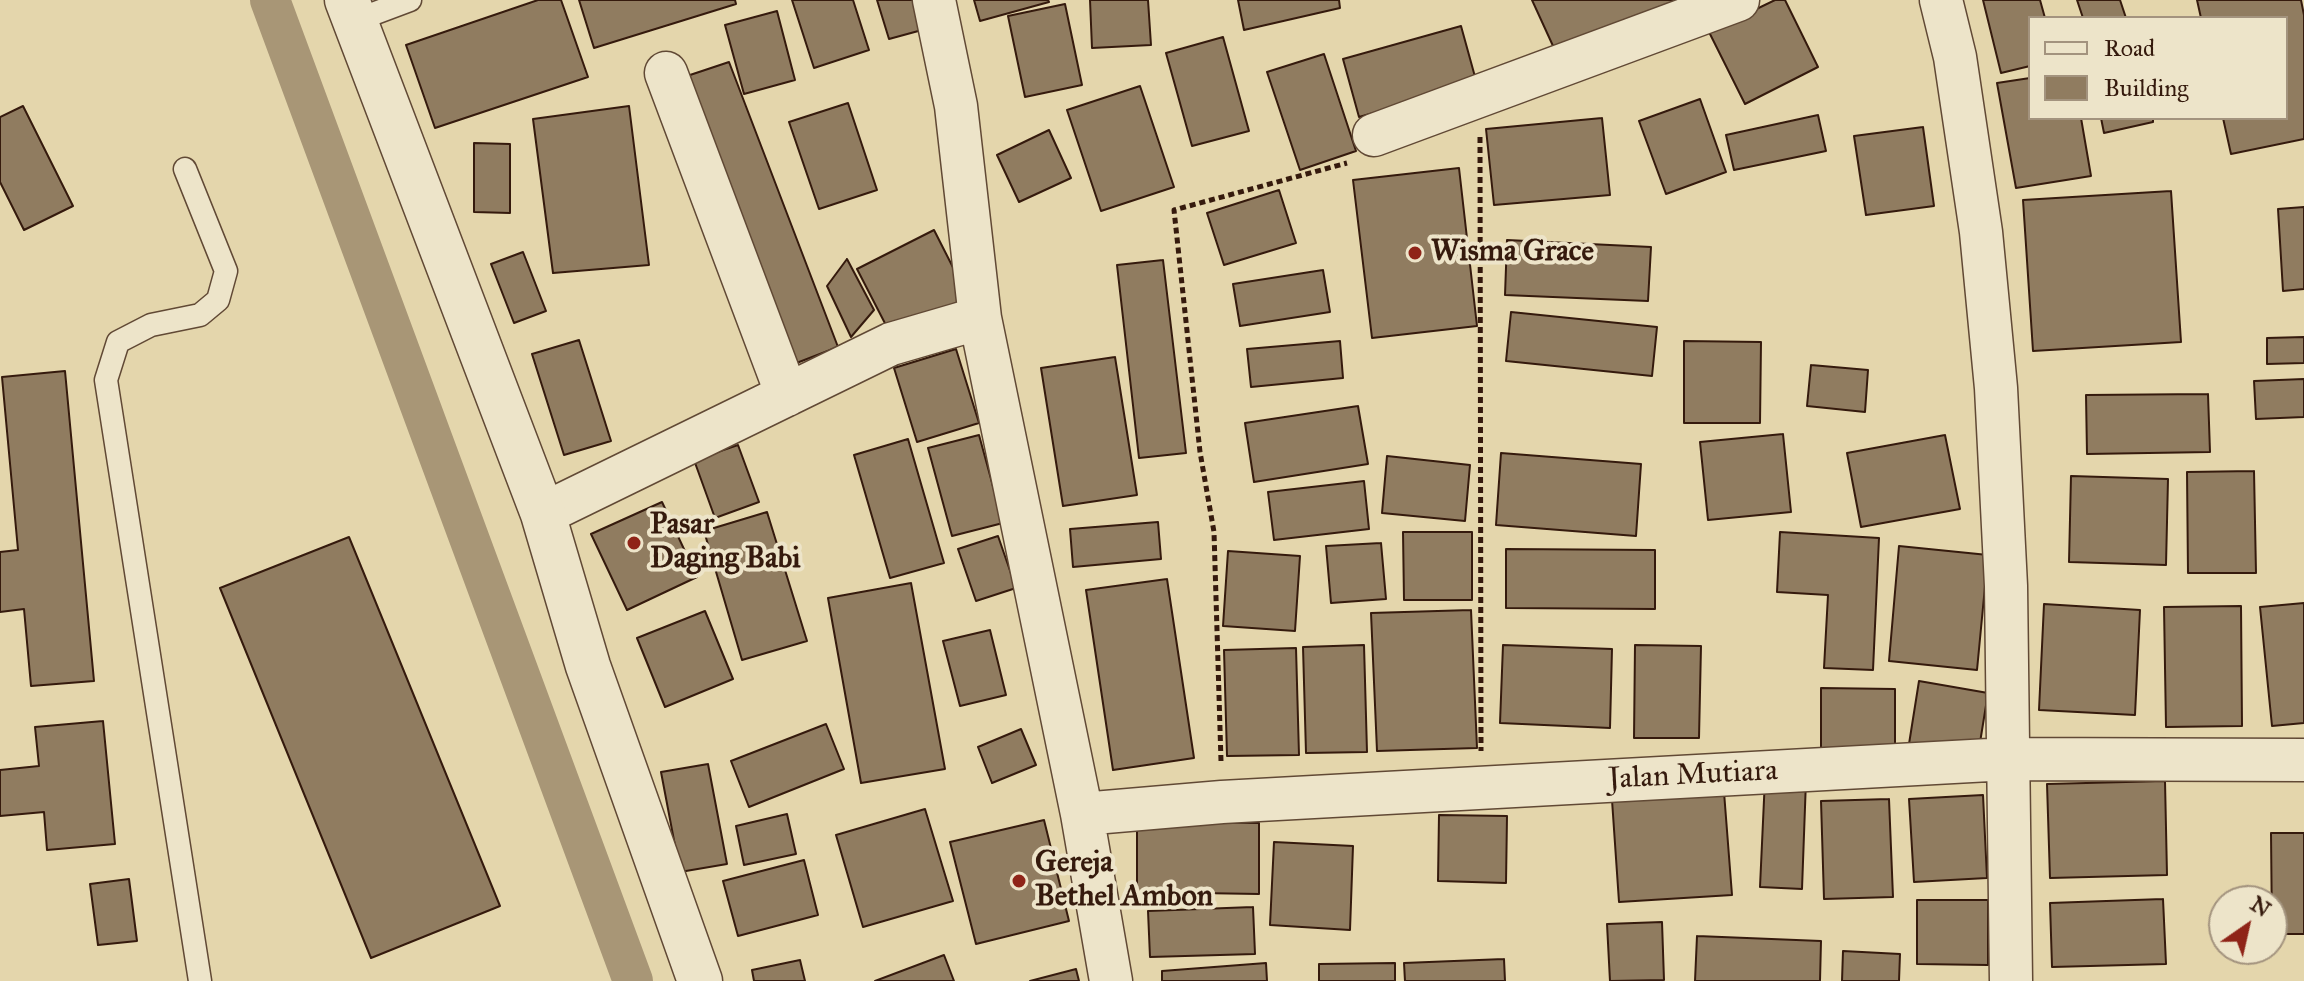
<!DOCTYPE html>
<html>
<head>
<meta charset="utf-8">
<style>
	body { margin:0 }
	#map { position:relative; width:2304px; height:981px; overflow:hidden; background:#e4d6ac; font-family:"IM FELL Great Primer",serif }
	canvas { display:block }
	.legend { position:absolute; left:2028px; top:16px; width:260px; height:104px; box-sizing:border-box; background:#ede4c9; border:2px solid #a3937e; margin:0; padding:10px 14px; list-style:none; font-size:24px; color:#351a0d }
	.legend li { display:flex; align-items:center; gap:16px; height:40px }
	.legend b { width:40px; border:2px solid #a3937e }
	.north { position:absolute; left:2208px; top:885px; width:80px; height:80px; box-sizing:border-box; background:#ede4c9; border:2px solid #a3937e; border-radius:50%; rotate:34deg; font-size:22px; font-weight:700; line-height:32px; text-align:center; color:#351a0d }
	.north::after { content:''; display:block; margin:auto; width:28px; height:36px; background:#8f2418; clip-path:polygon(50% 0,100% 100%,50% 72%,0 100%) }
</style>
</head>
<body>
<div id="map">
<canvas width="2304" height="981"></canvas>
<ul class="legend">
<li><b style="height:10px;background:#ede4c9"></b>Road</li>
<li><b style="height:22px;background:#907c60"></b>Building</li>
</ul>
<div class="north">N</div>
</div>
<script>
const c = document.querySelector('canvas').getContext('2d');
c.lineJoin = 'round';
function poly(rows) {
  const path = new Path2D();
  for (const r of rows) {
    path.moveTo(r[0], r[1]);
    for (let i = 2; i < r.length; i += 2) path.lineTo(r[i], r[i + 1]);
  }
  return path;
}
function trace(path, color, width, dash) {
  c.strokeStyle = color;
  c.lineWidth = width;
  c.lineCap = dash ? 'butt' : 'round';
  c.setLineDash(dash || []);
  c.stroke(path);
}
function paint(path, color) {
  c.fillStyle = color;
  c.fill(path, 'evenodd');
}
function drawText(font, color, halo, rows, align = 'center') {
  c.font = font + ' "IM FELL Great Primer",serif';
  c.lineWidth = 8;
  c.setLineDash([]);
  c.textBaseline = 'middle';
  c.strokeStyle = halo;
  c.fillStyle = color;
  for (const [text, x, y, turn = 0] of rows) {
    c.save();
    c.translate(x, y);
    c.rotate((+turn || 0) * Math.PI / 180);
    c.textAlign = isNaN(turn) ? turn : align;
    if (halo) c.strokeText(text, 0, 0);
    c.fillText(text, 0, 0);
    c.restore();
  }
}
trace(poly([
	[270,0,633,981]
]), '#a89676', 40);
const building = poly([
	[538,0,561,0,588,77,435,128,406,45,538,0],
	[579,0,735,0,736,4,594,48,579,0],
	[792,0,853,0,869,50,814,68,792,0],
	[877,0,913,0,922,30,889,39,877,0],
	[974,0,1048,0,1049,2,980,21,974,0],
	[1090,0,1148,0,1151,45,1092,48,1090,0],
	[1238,0,1339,0,1340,8,1244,30,1238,0],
	[1532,0,1682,0,1559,59,1532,0],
	[1775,0,1785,0,1818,67,1745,104,1709,32,1775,0],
	[1983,0,2040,0,2045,18,2030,18,2030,66,2001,73,1983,0],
	[2077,0,2120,0,2126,18,2083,18,2077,0],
	[2197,0,2301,0,2304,15,2304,139,2231,154,2223,118,2286,118,2286,18,2201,18,2197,0],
	[1065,4,1082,85,1025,97,1008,16,1065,4],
	[777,11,795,80,744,94,725,25,777,11],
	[1461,26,1477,84,1359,117,1343,59,1461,26],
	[1223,37,1249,131,1192,146,1166,53,1223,37],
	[1324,54,1356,151,1300,170,1267,72,1324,54],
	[729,62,838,347,794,364,687,76,729,62],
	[2030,78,2030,118,2081,118,2091,176,2016,188,1997,83,2030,78],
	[1140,86,1174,187,1101,211,1067,110,1140,86],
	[1700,99,1726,172,1666,194,1639,121,1700,99],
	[848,103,877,190,819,209,789,122,848,103],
	[23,106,73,206,24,230,0,182,0,117,23,106],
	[629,106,649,265,553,273,533,119,629,106],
	[1818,115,1826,151,1734,170,1726,135,1818,115],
	[1602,118,1610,195,1494,205,1486,129,1602,118],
	[2101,118,2153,118,2153,122,2104,133,2101,118],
	[1923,127,1934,206,1866,215,1854,136,1923,127],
	[1049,130,1071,178,1019,202,997,155,1049,130],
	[474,143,510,144,510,213,474,212,474,143],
	[1459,168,1477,326,1372,338,1353,180,1459,168],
	[1279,190,1296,243,1224,265,1207,213,1279,190],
	[2171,191,2181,342,2033,351,2023,200,2171,191],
	[2304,207,2304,289,2283,291,2278,209,2304,207],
	[934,230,968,297,891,335,857,269,934,230],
	[1507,240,1651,247,1648,301,1505,295,1507,240],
	[523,252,546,311,514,323,491,264,523,252],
	[847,259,874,310,851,337,827,286,847,259],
	[1163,260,1186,453,1139,458,1117,265,1163,260],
	[1323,270,1330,312,1240,326,1233,284,1323,270],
	[1511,312,1657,327,1652,376,1506,361,1511,312],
	[2304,337,2304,363,2267,364,2267,338,2304,337],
	[579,340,611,441,564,455,532,354,579,340],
	[1340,341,1343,378,1251,387,1247,349,1340,341],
	[1684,341,1761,342,1760,423,1684,423,1684,341],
	[956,349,979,423,917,442,894,368,956,349],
	[1115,357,1137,495,1063,506,1041,368,1115,357],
	[1811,365,1868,370,1865,412,1807,406,1811,365],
	[65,371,94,681,31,686,24,609,0,612,0,552,18,550,2,377,65,371],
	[2304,379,2304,417,2256,419,2254,381,2304,379],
	[2208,394,2210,452,2087,454,2086,395,2208,394],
	[1358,406,1368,464,1254,482,1245,423,1358,406],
	[1783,434,1791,512,1708,520,1700,442,1783,434],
	[979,435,1003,523,952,536,928,448,979,435],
	[1945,435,1960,509,1861,527,1847,453,1945,435],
	[908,439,944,563,890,578,854,455,908,439],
	[738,445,759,502,715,518,694,460,738,445],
	[1501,453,1641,464,1636,536,1496,525,1501,453],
	[1387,456,1470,465,1465,521,1382,513,1387,456],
	[2254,471,2256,573,2188,573,2187,472,2254,471],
	[2071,476,2168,479,2166,565,2069,562,2071,476],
	[1364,481,1369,529,1274,540,1268,492,1364,481],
	[662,502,697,577,627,610,591,534,662,502],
	[767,512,807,641,742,660,704,531,767,512],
	[1158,522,1161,559,1073,567,1070,529,1158,522],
	[1403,532,1472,532,1472,600,1404,600,1403,532],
	[1780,532,1879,538,1873,670,1824,668,1828,595,1777,592,1780,532],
	[998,536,1016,588,976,601,958,549,998,536],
	[349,537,500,906,371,958,220,588,349,537],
	[1381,543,1386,599,1331,603,1326,546,1381,543],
	[1899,546,1988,555,1977,670,1889,661,1899,546],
	[1506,549,1655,550,1655,609,1506,608,1506,549],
	[1228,551,1300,556,1295,631,1223,626,1228,551],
	[1167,579,1194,758,1113,770,1086,590,1167,579],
	[911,583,945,769,861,783,828,598,911,583],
	[2304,603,2304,723,2272,726,2260,607,2304,603],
	[2044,604,2140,610,2135,715,2039,710,2044,604],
	[2241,606,2242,726,2166,727,2164,607,2241,606],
	[1471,610,1477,748,1377,751,1371,613,1471,610],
	[705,611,733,679,665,707,637,638,705,611],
	[990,630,1006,695,960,706,943,641,990,630],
	[1364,645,1367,752,1306,753,1303,647,1364,645],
	[1503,645,1612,649,1610,728,1500,723,1503,645],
	[1635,645,1701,646,1699,738,1634,738,1635,645],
	[1296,648,1299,755,1227,756,1224,650,1296,648],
	[1919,681,1988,693,1978,755,1909,744,1919,681],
	[1821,688,1895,689,1895,753,1821,752,1821,688],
	[103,721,115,844,47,850,44,812,0,816,0,770,39,766,35,727,103,721],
	[826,724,844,769,749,807,731,761,826,724],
	[1021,729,1036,765,992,783,978,747,1021,729],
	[708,764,727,864,680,872,661,772,708,764],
	[1765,778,1806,780,1802,889,1760,887,1765,778],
	[2165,781,2167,875,2050,878,2047,784,2165,781],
	[1724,792,1732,895,1619,902,1612,800,1724,792],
	[1983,795,1987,878,1914,882,1909,799,1983,795],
	[1889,799,1893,897,1824,899,1821,801,1889,799],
	[925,809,953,901,863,927,836,835,925,809],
	[787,814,796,854,744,865,736,826,787,814],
	[1439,815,1507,816,1506,883,1438,881,1439,815],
	[1044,820,1069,921,976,944,950,842,1044,820],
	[1137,821,1259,823,1259,894,1137,892,1137,821],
	[2271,833,2304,833,2304,934,2272,934,2271,833],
	[1274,842,1353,846,1350,930,1270,925,1274,842],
	[804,860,818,915,738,936,723,881,804,860],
	[129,879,137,941,98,945,90,884,129,879],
	[2163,899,2166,964,2052,967,2050,903,2163,899],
	[1917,900,1988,900,1988,965,1917,964,1917,900],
	[1253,907,1255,954,1150,957,1148,911,1253,907],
	[1662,922,1664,980,1610,981,1607,924,1662,922],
	[1697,936,1821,941,1820,981,1695,981,1697,936],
	[1843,951,1900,954,1899,981,1842,981,1843,951],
	[944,955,954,981,875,981,944,955],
	[1504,959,1505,981,1405,981,1404,963,1504,959],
	[800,960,805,981,754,981,752,970,800,960],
	[1266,963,1267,981,1162,981,1162,971,1266,963],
	[1395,963,1395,981,1319,981,1319,964,1395,963],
	[1076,969,1079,981,1030,981,1076,969]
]);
paint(building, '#907c60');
trace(building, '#351a0d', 2);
const service = poly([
	[354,21,410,0],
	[185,169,226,271,218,300,200,315,151,325,118,342,106,380,200,981]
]);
const minor = poly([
	[934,0,956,106,980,318,1082,814,1111,981],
	[1941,0,1955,57,1981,232,1996,388,2006,586,2011,981],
	[666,73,787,395],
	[1374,135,1738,0],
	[543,514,891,344,980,318],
	[1082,814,1222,802,2008,759,2304,760]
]);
const tertiary = poly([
	[347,0,543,514,588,666,700,981]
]);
trace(service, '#614935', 25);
trace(minor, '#614935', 45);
trace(tertiary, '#614935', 47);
trace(poly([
	[1480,137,1481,751],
	[1221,761,1214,532,1200,452,1174,210,1347,163]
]), '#351a0d', 5, [6, 4]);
trace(service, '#ede4c9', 22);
trace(minor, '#ede4c9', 42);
trace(tertiary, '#ede4c9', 44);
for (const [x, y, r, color] of [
	[1415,253,8,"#8f2418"],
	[634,543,8,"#8f2418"],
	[1019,881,8,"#8f2418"]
]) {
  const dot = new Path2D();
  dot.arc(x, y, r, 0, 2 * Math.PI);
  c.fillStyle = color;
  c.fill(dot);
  trace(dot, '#ede4c9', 3);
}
drawText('bold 30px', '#351a0d', '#ede4c9', [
	["Wisma Grace",1431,253],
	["Pasar",650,526],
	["Daging Babi",650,560],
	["Gereja",1035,864],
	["Bethel Ambon",1035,898]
], 'left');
drawText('30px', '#351a0d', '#ede4c9', [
	["Jalan Mutiara",1693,776,-3]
]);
</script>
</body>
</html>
